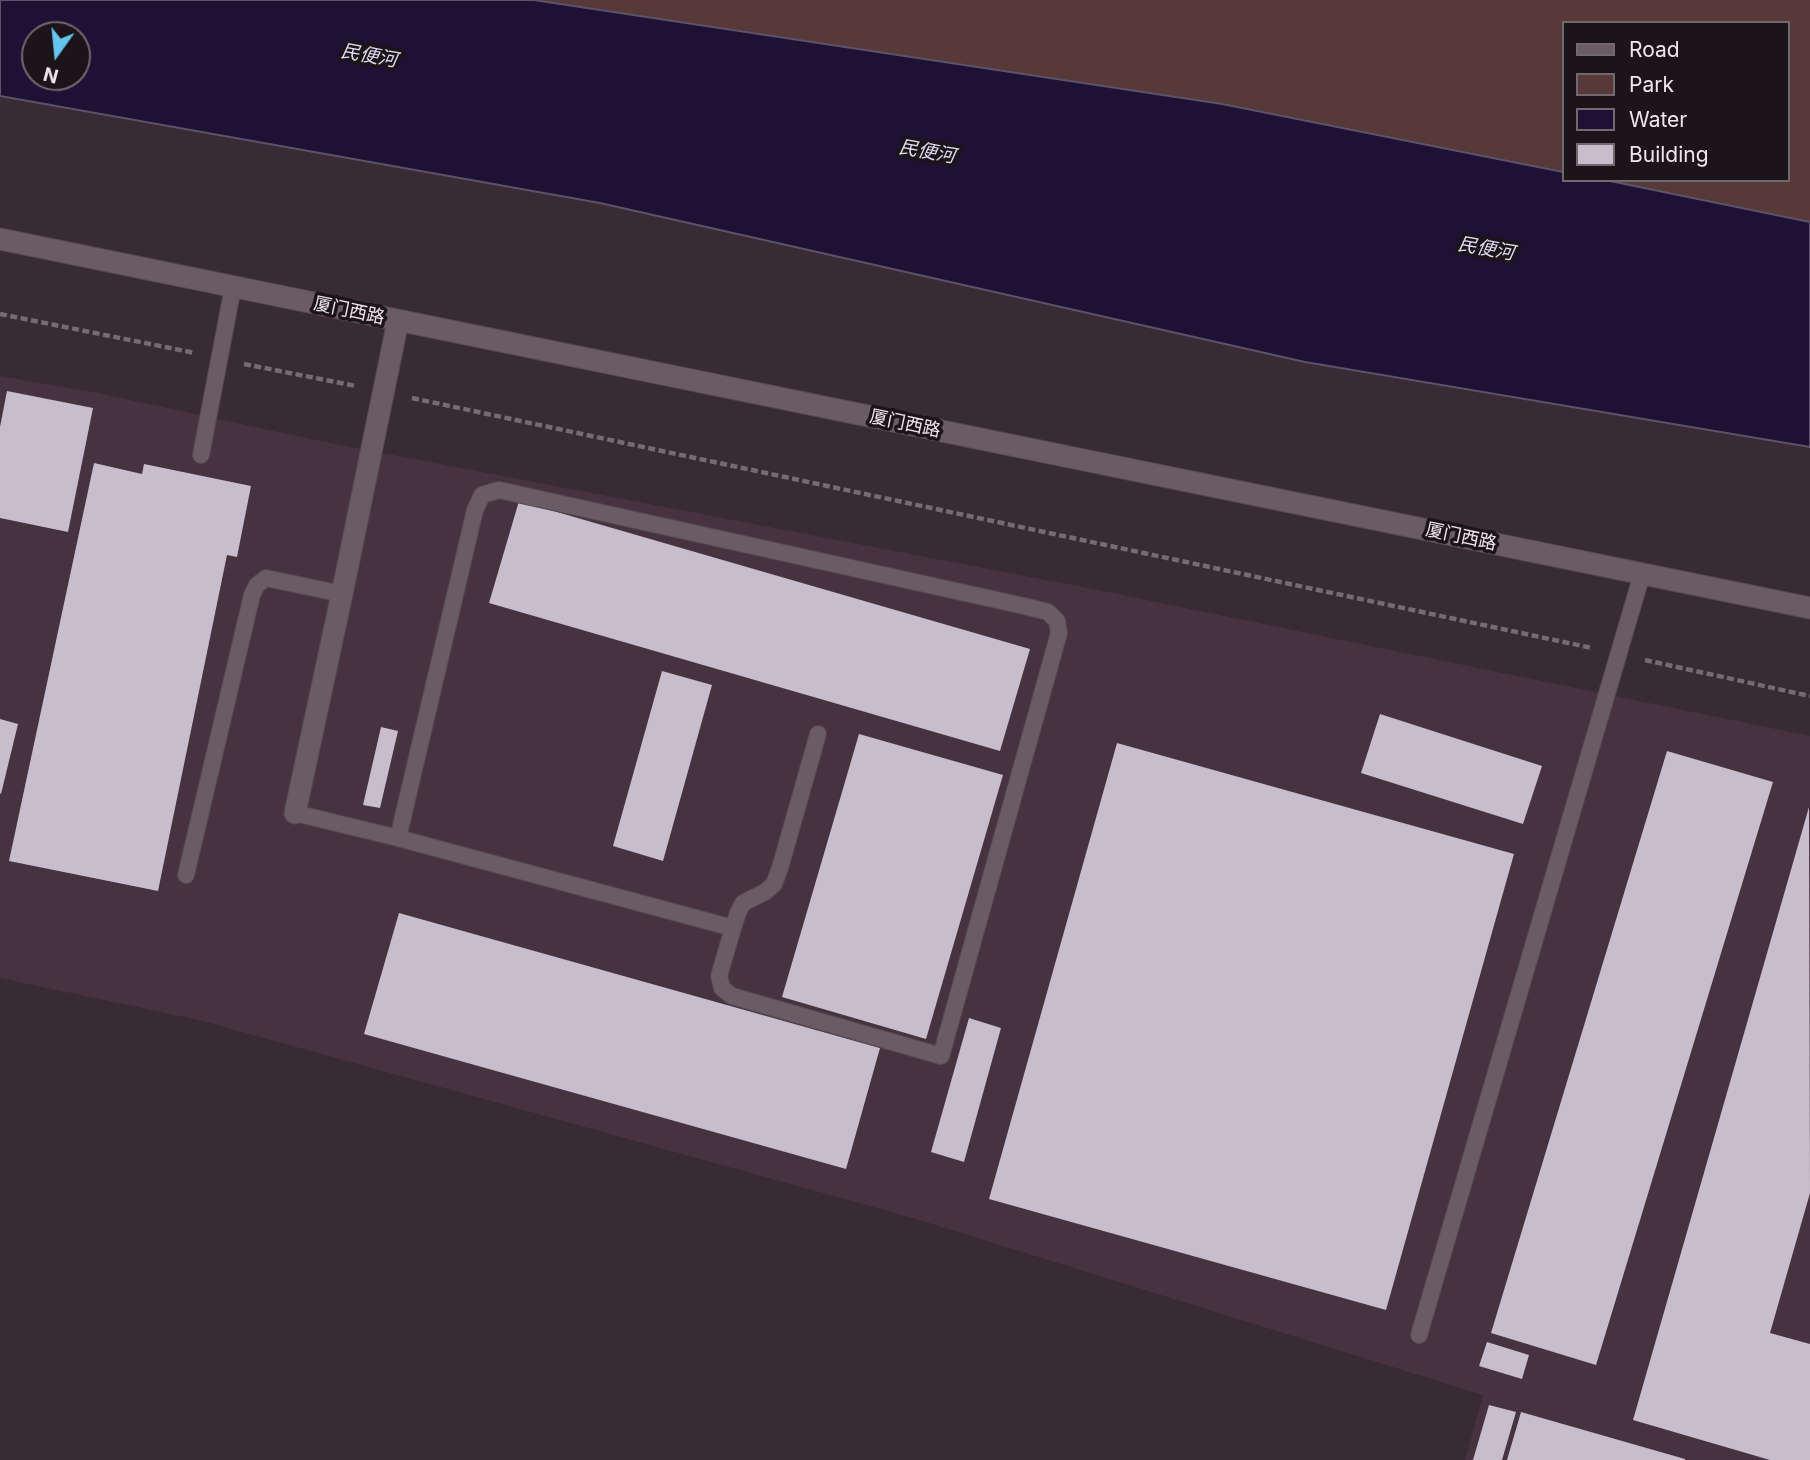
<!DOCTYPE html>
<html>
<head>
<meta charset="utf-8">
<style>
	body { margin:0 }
	#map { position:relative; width:1810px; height:1460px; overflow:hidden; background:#382b33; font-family:Inter,sans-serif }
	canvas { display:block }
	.legend { position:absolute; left:1562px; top:21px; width:228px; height:161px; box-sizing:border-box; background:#1b1519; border:2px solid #70696d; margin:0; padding:9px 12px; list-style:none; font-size:21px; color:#efe6ec }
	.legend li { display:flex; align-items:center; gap:14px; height:35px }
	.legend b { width:35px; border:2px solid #70696d }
	.north { position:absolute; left:21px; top:21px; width:70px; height:70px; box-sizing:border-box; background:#1b1519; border:2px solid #70696d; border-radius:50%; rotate:195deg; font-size:19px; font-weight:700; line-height:28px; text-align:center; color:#efe6ec }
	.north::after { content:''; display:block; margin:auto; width:24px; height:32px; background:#67c4ef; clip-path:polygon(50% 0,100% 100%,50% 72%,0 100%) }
</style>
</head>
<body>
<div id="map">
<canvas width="1810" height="1460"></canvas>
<ul class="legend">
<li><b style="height:9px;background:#6a5b65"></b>Road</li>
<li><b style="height:19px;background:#563938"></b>Park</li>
<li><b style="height:19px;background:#1d1233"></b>Water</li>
<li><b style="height:19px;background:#c8bdcc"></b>Building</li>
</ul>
<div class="north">N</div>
</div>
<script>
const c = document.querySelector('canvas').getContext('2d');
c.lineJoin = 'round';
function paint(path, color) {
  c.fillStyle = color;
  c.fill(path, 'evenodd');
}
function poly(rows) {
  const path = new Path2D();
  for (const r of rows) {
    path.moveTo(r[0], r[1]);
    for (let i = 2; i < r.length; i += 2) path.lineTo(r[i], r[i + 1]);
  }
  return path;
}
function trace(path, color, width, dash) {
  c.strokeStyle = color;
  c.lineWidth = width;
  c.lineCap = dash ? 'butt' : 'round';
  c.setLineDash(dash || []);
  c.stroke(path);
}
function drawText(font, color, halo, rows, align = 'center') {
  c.font = font + ' Inter,"Noto Sans SC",sans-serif';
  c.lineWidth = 7;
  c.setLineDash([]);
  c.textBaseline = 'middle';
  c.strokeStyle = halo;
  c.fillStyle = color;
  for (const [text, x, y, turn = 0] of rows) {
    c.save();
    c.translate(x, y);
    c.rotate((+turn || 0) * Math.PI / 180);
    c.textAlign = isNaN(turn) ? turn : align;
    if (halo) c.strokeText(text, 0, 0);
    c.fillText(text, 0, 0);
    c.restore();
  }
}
paint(poly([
	[0,376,98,393,315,440,1088,588,1810,736,1810,1460,1465,1460,1483,1395,913,1218,199,1020,0,978]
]), '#46333f');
paint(poly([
	[534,0,1810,0,1810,222,1605,180,1787,180,1787,23,1563,23,1563,172,1222,104]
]), '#563938');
const water = poly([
	[0,0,534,0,1222,104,1563,172,1563,180,1605,180,1810,222,1810,447,1305,362,600,203,0,96,0,0],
	[35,35,77,35,77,77,35,77,35,35]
]);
paint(water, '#1d1233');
trace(water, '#5c526a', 2);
paint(poly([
	[7,391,93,408,68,532,0,518,0,427],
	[94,463,142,474,144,464,251,486,237,557,227,555,158,891,9,861],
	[519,501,1030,649,1000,751,489,603],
	[662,671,712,685,663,861,613,846],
	[1380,714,1542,766,1523,824,1361,773],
	[0,719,18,724,1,794,0,793],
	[381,727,398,731,380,808,363,805],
	[859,734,1003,775,926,1039,782,997],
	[1117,743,1514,854,1386,1310,989,1199],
	[1667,751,1773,782,1596,1365,1491,1333],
	[1809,807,1810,1193,1770,1333,1810,1344,1810,1460,1770,1460,1633,1420],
	[399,913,880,1048,846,1169,364,1034],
	[969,1018,1001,1028,964,1162,931,1152],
	[1487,1342,1529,1355,1522,1379,1479,1366],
	[1489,1405,1516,1412,1502,1460,1473,1460],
	[1521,1412,1685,1459,1685,1460,1507,1460]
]), '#c8bdcc');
const service = poly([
	[201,455,233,287],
	[295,813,398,838,733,928,719,976,722,988,732,996,941,1056,1059,633,1057,621,1048,612,1024,606,499,490,482,495,475,510,398,838],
	[186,875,252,595,257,585,266,578,342,594],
	[733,928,738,913,743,903,765,892,774,884,780,868,818,734],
	[1419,1335,1642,574]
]);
const minor = poly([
	[295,813,342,594,398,321]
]);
const tertiary = poly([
	[0,239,1810,608]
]);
trace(service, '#554a51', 18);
trace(minor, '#554a51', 23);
trace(tertiary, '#554a51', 23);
trace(poly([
	[0,314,195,353],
	[244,364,356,386],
	[412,398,1592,648],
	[1645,660,1810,696]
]), '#766b72', 4.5, [7, 3.5]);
trace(service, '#6a5b65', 16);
trace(minor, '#6a5b65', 21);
trace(tertiary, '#6a5b65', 21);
drawText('18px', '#efe6ec', '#1b1519', [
	["厦门西路",349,311,12],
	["厦门西路",905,424,12],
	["厦门西路",1461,537,12]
]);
drawText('italic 19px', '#dfdaf4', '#1b1519', [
	["民便河",369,56,10],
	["民便河",927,152,10],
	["民便河",1486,249,10]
]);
</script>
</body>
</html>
